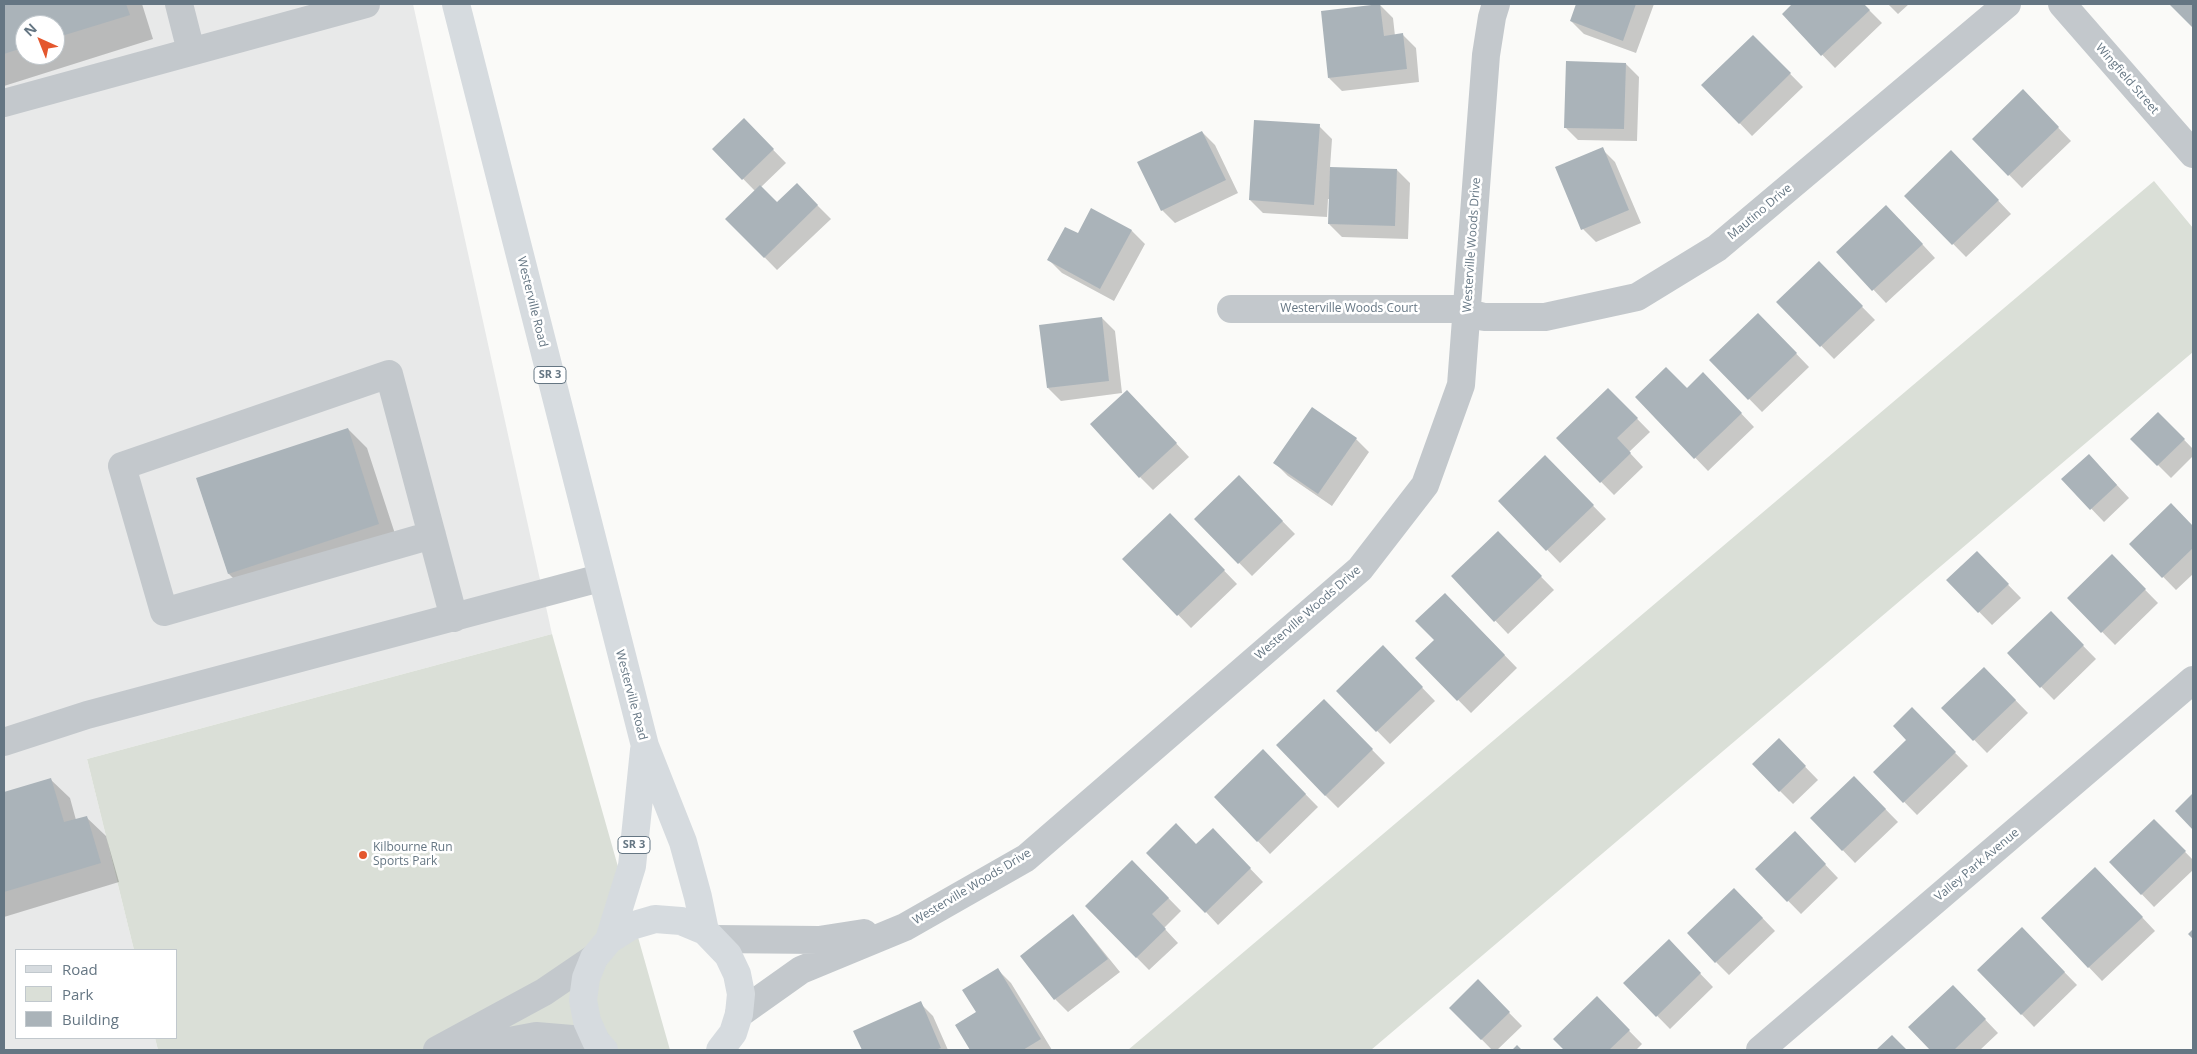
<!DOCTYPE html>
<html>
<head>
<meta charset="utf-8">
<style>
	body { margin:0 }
	#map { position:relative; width:2197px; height:1054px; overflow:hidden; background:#fafaf8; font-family:"Open Sans",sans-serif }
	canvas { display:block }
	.frame { position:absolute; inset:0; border:5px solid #657683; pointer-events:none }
	.legend { position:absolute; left:15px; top:949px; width:162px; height:90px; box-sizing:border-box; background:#fff; border:1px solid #c1c8cd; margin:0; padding:6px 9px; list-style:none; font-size:15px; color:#657683 }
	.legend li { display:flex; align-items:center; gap:10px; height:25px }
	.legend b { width:25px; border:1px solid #c1c8cd }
	.north { position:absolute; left:15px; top:15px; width:50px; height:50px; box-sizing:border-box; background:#fff; border:1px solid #c1c8cd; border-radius:50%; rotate:316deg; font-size:14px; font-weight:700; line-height:20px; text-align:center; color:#657683 }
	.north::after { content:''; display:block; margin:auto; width:18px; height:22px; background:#e4572e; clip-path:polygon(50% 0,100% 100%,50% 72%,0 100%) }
</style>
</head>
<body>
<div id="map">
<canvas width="2197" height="1054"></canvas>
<div class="frame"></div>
<ul class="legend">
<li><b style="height:6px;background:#d6dbdf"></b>Road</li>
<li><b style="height:14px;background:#dadfd7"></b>Park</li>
<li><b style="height:14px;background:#aab3b9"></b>Building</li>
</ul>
<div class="north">N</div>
</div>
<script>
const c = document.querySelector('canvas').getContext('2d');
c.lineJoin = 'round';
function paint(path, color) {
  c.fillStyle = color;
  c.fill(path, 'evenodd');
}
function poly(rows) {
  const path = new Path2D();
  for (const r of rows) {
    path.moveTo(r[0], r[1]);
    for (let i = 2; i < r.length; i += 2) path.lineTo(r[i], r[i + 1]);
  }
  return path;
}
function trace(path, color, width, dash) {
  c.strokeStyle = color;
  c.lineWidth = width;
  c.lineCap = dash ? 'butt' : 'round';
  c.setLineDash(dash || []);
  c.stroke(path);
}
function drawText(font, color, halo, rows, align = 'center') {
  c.font = font + ' "Open Sans",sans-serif';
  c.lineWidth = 5;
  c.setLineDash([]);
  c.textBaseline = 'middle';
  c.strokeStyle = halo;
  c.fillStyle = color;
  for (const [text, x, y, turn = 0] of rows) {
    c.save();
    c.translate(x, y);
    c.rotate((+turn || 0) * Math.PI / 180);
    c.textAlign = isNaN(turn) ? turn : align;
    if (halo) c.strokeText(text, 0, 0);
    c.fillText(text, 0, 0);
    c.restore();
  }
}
paint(poly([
	[4,4,413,4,552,634,87,759,134,950,16,950,16,1038,155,1038,158,1050,4,1050],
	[25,25,55,25,55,55,25,55]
]), '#e8e9e9');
paint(poly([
	[2154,181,2193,228,2193,352,1371,1050,1128,1050],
	[552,634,670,1050,158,1050,155,1038,176,1038,176,950,134,950,87,759]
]), '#dadfd7');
paint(poly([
	[4,4,142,4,153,39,4,86],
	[25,25,55,25,55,55,25,55],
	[1577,4,1654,4,1636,53,1584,34,1571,21],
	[1794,4,1863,4,1882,23,1835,68,1783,14],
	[1888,4,1909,4,1898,14],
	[1380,5,1393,18,1395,36,1403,35,1416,48,1419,82,1342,91,1329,78],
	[1753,36,1803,87,1752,136,1703,85],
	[1626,64,1639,77,1637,141,1578,140,1565,127],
	[2023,91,2071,141,2022,188,1974,139],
	[744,120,786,163,761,187,777,204,797,185,831,219,777,270,727,219,755,191,714,149],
	[1319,126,1332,139,1330,168,1397,170,1410,183,1408,239,1342,237,1329,224,1330,199,1328,199,1327,217,1263,213,1250,200],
	[1202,132,1215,145,1238,193,1175,223,1162,210],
	[1602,149,1615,162,1641,223,1596,242,1583,229],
	[1964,165,2011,214,1966,257,1906,196],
	[1092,210,1132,231,1145,244,1114,301,1062,273,1049,260,1078,235],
	[1899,219,1935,258,1886,303,1838,252],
	[1819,263,1875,320,1834,359,1778,302],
	[1758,314,1809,367,1762,412,1711,360],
	[1102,318,1115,331,1122,393,1061,401,1048,388],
	[1716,387,1754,427,1708,471,1637,397],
	[1608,389,1650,432,1629,452,1643,467,1614,495,1558,438],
	[1140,405,1189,457,1153,490,1140,477],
	[2158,413,2193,449,2193,456,2171,478,2132,439],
	[348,429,367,448,398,543,248,593,229,574,198,479],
	[1356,439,1369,452,1332,506,1288,476,1275,463],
	[2102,469,2129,498,2104,522,2063,479],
	[1558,470,1606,519,1560,563,1500,501],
	[1239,477,1295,534,1252,576,1196,519],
	[2171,505,2193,528,2193,574,2176,590,2131,544],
	[1183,528,1237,584,1191,628,1124,559],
	[1498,533,1554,590,1508,634,1453,576],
	[1977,553,2021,598,1992,625,1948,580],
	[2112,556,2158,603,2115,645,2069,598],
	[1458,607,1517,668,1471,713,1417,658,1435,640],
	[2051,613,2096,659,2054,700,2008,653],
	[1383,647,1435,701,1390,744,1338,691],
	[1984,668,2028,713,1987,753,1943,708],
	[1912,709,1968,766,1917,815,1875,772,1908,740],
	[1337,714,1385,763,1338,808,1325,795],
	[1779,740,1818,780,1793,804,1754,765],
	[1263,751,1318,807,1270,854,1216,797],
	[1854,777,1898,822,1855,863,1812,818],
	[50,779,70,798,76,820,86,817,106,836,119,882,4,917,4,793],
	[2154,820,2193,860,2193,870,2154,907,2111,862],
	[1213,830,1263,882,1218,925,1206,912,1197,846],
	[1795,833,1838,878,1801,914,1757,869],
	[1132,861,1181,911,1164,928,1178,943,1149,970,1086,906],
	[2108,881,2155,931,2102,981,2042,918],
	[1747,902,1775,931,1729,975,1716,962],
	[1073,916,1085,929,1120,972,1068,1012,1055,999,1022,956],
	[2022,929,2077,985,2034,1027,1979,970],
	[1669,941,1713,987,1670,1029,1625,983],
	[998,970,1011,983,1052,1050,972,1050,956,1025,977,1012],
	[1478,981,1522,1026,1497,1050,1492,1050,1451,1008],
	[1953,986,1998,1033,1980,1050,1932,1050,1910,1027],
	[1597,998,1642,1044,1636,1050,1566,1050,1555,1039],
	[920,1003,933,1016,948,1050,863,1050,855,1031]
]), '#0003');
paint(poly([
	[4,4,126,4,130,15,55,38,55,25,25,25,25,47,4,54],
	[1380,4,1384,36,1403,33,1407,69,1328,78,1321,11],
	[1576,4,1636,4,1623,41,1570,21],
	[1792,4,1864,4,1870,10,1821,56,1782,14],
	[2169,4,2193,4,2193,28],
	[1753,35,1791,73,1739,124,1701,85],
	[1566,61,1626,63,1624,129,1564,128],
	[2023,89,2059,127,2008,176,1972,139],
	[744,118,774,149,742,180,712,149],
	[1254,120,1320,124,1314,205,1249,200],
	[1202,131,1226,180,1161,211,1137,162],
	[1603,147,1629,210,1581,230,1555,167],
	[1951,150,1999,200,1952,245,1904,196],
	[1330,167,1397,169,1395,226,1328,224],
	[797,183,818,205,764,258,725,219,760,185,777,202],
	[1886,205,1923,244,1872,291,1836,252],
	[1091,208,1132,230,1100,289,1047,260,1065,227,1078,233],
	[1819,261,1863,306,1820,347,1776,302],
	[1758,313,1797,353,1748,400,1709,360],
	[1102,317,1109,381,1047,388,1039,325],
	[1666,367,1687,388,1703,372,1742,413,1694,459,1635,397],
	[1608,388,1638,418,1617,438,1631,453,1600,483,1556,438],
	[1127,390,1177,443,1139,478,1090,424],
	[1312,407,1357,438,1318,494,1273,463],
	[2158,412,2185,439,2157,466,2130,439],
	[348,428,379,524,228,574,196,478],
	[2089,454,2117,485,2090,510,2061,479],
	[1545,455,1594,505,1546,551,1498,501],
	[1239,475,1283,521,1238,564,1194,519],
	[2171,503,2193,526,2193,548,2162,578,2129,544],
	[1170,513,1225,570,1177,616,1122,559],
	[1498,531,1542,576,1494,622,1451,576],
	[1977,551,2009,584,1978,613,1946,580],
	[2112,554,2146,589,2101,633,2067,598],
	[1445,593,1505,655,1457,701,1415,658,1434,640,1415,621],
	[2051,611,2084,645,2040,688,2007,653],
	[1383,645,1423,687,1376,732,1336,691],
	[1984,667,2016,700,1973,741,1941,708],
	[1324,699,1373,749,1325,796,1276,745],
	[1912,707,1956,752,1903,803,1873,772,1906,740,1893,726],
	[1779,738,1806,766,1779,792,1752,764],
	[1263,749,1306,794,1257,842,1214,797],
	[1854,776,1886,809,1842,851,1810,818],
	[51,778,64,822,87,816,101,863,4,892,4,792],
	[2193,793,2193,830,2175,811],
	[2154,819,2186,851,2141,895,2109,862],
	[1176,823,1196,844,1213,828,1251,868,1205,913,1146,853],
	[1795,831,1826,864,1787,902,1755,869],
	[1132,860,1169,898,1152,914,1166,929,1136,958,1085,906],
	[2095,867,2143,917,2088,968,2041,918],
	[1734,888,1763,918,1715,963,1687,933],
	[1073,914,1108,959,1054,1000,1020,956],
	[2022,927,2065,972,2021,1015,1977,970],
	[2193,929,2193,939,2188,934],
	[1669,939,1701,973,1656,1017,1623,983],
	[998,968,1041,1039,1023,1050,970,1050,955,1025,976,1012,962,990],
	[1478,979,1510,1012,1481,1040,1449,1008],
	[1953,985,1986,1019,1954,1050,1930,1050,1908,1027],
	[1597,996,1630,1030,1609,1050,1564,1050,1553,1039],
	[921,1001,941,1048,935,1050,862,1050,853,1031],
	[1892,1035,1907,1050,1876,1050],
	[1517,1045,1522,1050,1512,1050]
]), '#aab3b9');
trace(poly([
	[179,4,191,51],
	[2062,4,2193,154],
	[4,103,366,4],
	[1231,309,1454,309,1484,317,1545,317,1637,297,1717,248,2007,4],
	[432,535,164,612,122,466,389,374,454,618],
	[4,742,87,715,600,578],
	[714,939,819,940,864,933],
	[739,1014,801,970,905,927,1026,858,1360,569,1425,485,1461,385,1486,55,1492,17,1496,4],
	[437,1050,544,992,594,958],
	[461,1050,536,1036,596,1041],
	[1760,1050,2193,680]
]), '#c3c8cc', 28);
trace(poly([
	[456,4,645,746,683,842,698,897,705,931],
	[609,940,632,866,644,750],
	[604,1050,596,1041,587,1021,583,1000,586,978,594,958,609,940,631,926,655,919,681,921,705,931,728,955,737,974,741,994,739,1014,733,1033,720,1050]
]), '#d6dbdf', 28);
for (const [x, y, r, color] of [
	[363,855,5,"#e4572e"]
]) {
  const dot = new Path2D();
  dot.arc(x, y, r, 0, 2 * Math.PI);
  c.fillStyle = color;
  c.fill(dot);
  trace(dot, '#fff', 2);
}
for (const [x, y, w] of [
	[550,375,32],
	[634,845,32]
]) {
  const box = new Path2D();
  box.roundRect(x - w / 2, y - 8.5, w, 17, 4);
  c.fillStyle = '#fff';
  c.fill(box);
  trace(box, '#657683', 1);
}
drawText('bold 11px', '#657683', null, [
	["SR 3",550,375],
	["SR 3",634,845]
]);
drawText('12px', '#657683', '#fff', [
	["Wingfield Street",2127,79,49],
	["Mautino Drive",1760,212,-40],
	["Westerville Woods Drive",1472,245,-86],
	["Westerville Road",532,302,76],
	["Westerville Woods Court",1349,309],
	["Westerville Woods Drive",1308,613,-41],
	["Westerville Road",631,695,75],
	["Valley Park Avenue",1977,865,-40],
	["Westerville Woods Drive",972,887,-31]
]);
drawText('12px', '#657683', '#fff', [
	["Kilbourne Run",373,848],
	["Sports Park",373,862]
], 'left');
</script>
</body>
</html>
